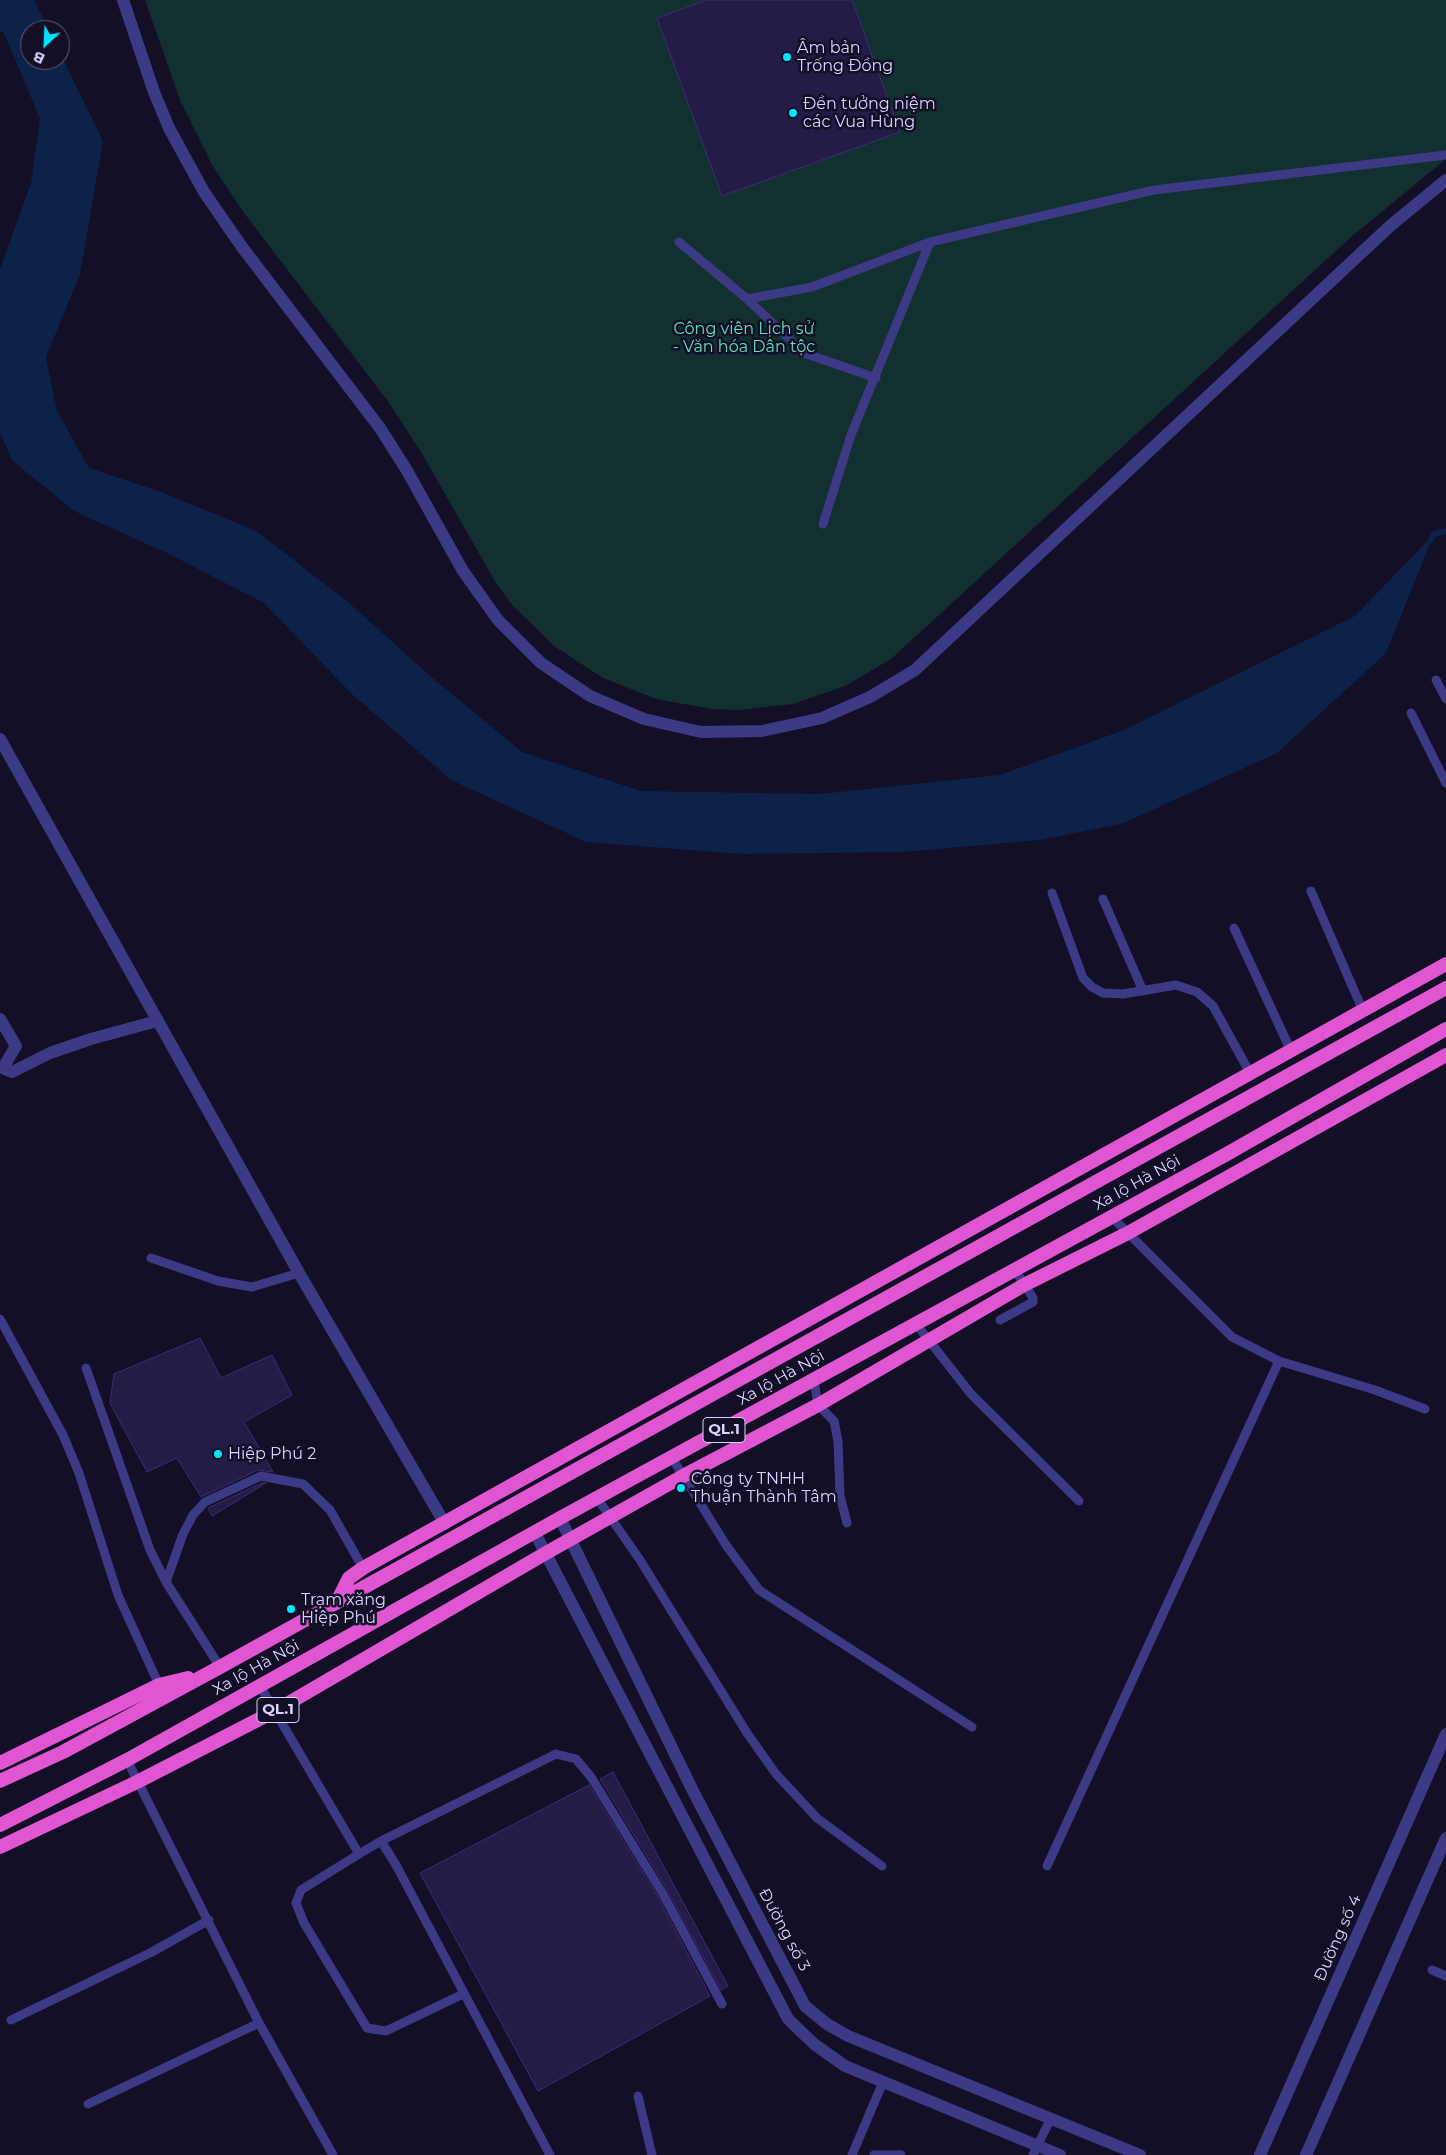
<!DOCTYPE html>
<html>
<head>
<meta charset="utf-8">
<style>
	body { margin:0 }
	#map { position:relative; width:1446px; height:2155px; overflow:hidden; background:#130f26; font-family:Montserrat,sans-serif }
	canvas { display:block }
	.north { position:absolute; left:20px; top:20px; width:50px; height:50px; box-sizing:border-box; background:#130f26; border:1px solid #625e7d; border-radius:50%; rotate:205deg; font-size:14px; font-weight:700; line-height:20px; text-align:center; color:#d9d4ff }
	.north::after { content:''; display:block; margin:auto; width:18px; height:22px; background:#00e5ff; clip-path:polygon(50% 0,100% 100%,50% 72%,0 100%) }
</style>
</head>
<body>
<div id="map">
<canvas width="1446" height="2155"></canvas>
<div class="north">B</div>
</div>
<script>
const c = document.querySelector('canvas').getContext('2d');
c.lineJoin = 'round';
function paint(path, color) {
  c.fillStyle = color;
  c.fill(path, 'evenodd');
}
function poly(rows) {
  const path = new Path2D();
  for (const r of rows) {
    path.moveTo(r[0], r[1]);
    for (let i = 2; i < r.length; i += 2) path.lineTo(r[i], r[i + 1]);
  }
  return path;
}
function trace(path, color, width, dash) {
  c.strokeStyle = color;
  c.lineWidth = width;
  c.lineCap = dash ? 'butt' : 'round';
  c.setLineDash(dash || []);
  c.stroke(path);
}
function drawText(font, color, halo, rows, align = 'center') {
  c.font = font + ' Montserrat,sans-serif';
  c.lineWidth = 5;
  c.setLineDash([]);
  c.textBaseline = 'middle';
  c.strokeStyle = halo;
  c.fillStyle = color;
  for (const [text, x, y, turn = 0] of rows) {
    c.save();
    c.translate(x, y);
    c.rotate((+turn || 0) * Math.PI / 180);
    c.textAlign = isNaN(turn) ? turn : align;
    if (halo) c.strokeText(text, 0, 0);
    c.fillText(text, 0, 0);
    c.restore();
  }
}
paint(poly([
	[145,0,1446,0,1446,159,1350,238,891,659,845,686,793,704,739,710,712,709,656,699,603,678,554,646,513,606,496,583,421,452,387,400,244,213,212,165,180,100]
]), '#12302f');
paint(poly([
	[0,0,34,0,49,30,30,30,30,60,60,60,60,53,103,141,80,274,46,357,57,411,89,468,159,491,256,531,347,601,429,675,522,752,641,791,820,794,1000,775,1124,730,1355,616,1434,534,1386,653,1277,753,1124,823,1040,840,903,852,742,854,586,842,451,780,352,694,264,603,169,554,74,511,13,461,0,433,0,269,31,183,40,119,4,33,0,31]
]), '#0c2248');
trace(poly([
	[1431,540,1434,534,1446,531]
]), '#0c2248', 6);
const building = poly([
	[707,0,852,0,900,132,722,196,657,18,707,0],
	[200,1338,221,1378,272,1355,292,1395,244,1422,273,1472,258,1470,201,1497,177,1458,147,1472,110,1403,114,1374,200,1338],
	[262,1483,266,1483,212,1516,208,1508,262,1483],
	[613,1772,728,1986,721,1990,668,1891,600,1779,613,1772],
	[589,1785,658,1897,710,1996,538,2091,420,1873,589,1785]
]);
paint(building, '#241b47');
trace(building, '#3b2d73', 1);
trace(poly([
	[679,242,747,299,812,287,930,242,1154,190,1446,155],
	[747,299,804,353,876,378],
	[823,524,851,435,930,242],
	[1436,680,1446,699],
	[1411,713,1446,783],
	[1311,891,1363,1011],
	[1052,893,1083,978,1092,987,1103,993,1123,994,1176,985,1197,992,1213,1006,1250,1073],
	[1103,899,1143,991],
	[1234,928,1291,1051],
	[1112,1217,1232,1337,1279,1361,1375,1390,1425,1409],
	[151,1258,218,1281,252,1287,299,1273],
	[0,1319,63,1435,79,1473,118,1595,159,1685],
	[1000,1320,1033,1302,1033,1298,1015,1270],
	[916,1324,971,1394,1079,1501],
	[86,1368,150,1550,166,1582],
	[814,1381,818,1405,834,1421,838,1441,840,1496,847,1523],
	[672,1458,726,1545,759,1590,972,1727],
	[597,1498,640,1560,747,1733,776,1774,817,1818,882,1866],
	[220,1667,166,1582,183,1534,193,1515,205,1502,261,1476,303,1484,330,1510,363,1568],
	[260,1686,359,1854,381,1841,396,1865,550,2155],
	[127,1760,259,2023,333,2155],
	[381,1841,556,1754,576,1759,591,1777,663,1894,722,2004],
	[359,1854,301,1890,296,1903,304,1923,367,2028,386,2031,463,1994],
	[1047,1866,1279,1361],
	[1432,1970,1446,1976],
	[11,2020,152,1952,209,1920],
	[638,2096,652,2155],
	[88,2104,259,2023],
	[852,2155,883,2082],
	[874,2155,901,2155],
	[1033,2155,1050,2120]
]), '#3d3a85', 9);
trace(poly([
	[123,0,154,92,169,128,204,192,242,247,380,428,406,469,463,571,498,620,541,663,590,696,644,719,701,732,762,731,822,718,870,697,915,670,1390,226,1446,180],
	[0,1019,16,1046,3,1068],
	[0,1067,12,1072,50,1053,91,1039,157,1021],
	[560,1518,692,1789,805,2006,827,2024,848,2036,1140,2155],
	[535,1533,788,2019,814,2044,845,2066,1060,2155]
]), '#3d3a85', 12);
trace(poly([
	[0,739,299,1273,445,1524],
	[1260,2155,1446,1734],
	[1306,2155,1446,1838]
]), '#3d3a85', 12);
trace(poly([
	[338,1600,349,1578,363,1568,1446,964],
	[0,1763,159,1685,188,1678],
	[0,1781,63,1752,220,1667,1446,988],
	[0,1825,127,1760,560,1518,1225,1155,1446,1029],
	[0,1847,137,1782,275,1711,546,1553,683,1476,818,1405,1024,1285,1128,1233,1446,1055]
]), '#e055d1', 14);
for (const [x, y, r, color] of [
	[787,57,5,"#00e5ff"],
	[793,113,5,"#00e5ff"],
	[218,1454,5,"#00e5ff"],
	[681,1488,5,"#00e5ff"],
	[291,1609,5,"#00e5ff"]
]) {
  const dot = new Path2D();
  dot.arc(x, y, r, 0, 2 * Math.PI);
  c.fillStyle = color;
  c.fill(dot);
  trace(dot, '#130f26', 2);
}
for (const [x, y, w] of [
	[724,1430,42],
	[278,1710,42]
]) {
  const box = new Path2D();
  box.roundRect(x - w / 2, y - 12.5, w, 25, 4);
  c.fillStyle = '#130f26';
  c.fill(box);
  trace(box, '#d9d4ff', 1);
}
drawText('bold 15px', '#d9d4ff', null, [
	["QL.1",724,1430],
	["QL.1",278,1710]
]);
drawText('16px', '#d9d4ff', '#130f26', [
	["Âm bản",797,48],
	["Trống Đồng",797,66],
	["Đền tưởng niệm",803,104],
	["các Vua Hùng",803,122],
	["Hiệp Phú 2",228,1454],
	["Công ty TNHH",691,1479],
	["Thuận Thành Tâm",691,1497],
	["Trạm xăng",301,1600],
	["Hiệp Phú",301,1618]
], 'left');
drawText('16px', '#5fe0c0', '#130f26', [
	["Công viên Lịch sử",744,329],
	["- Văn hóa Dân tộc",744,347]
]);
drawText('16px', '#d9d4ff', '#130f26', [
	["Xa lộ Hà Nội",1137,1183,-29],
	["Xa lộ Hà Nội",781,1378,-29],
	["Xa lộ Hà Nội",256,1668,-29],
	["Đường số 3",784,1930,62],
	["Đường số 4",1338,1938,-66]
]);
</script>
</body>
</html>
